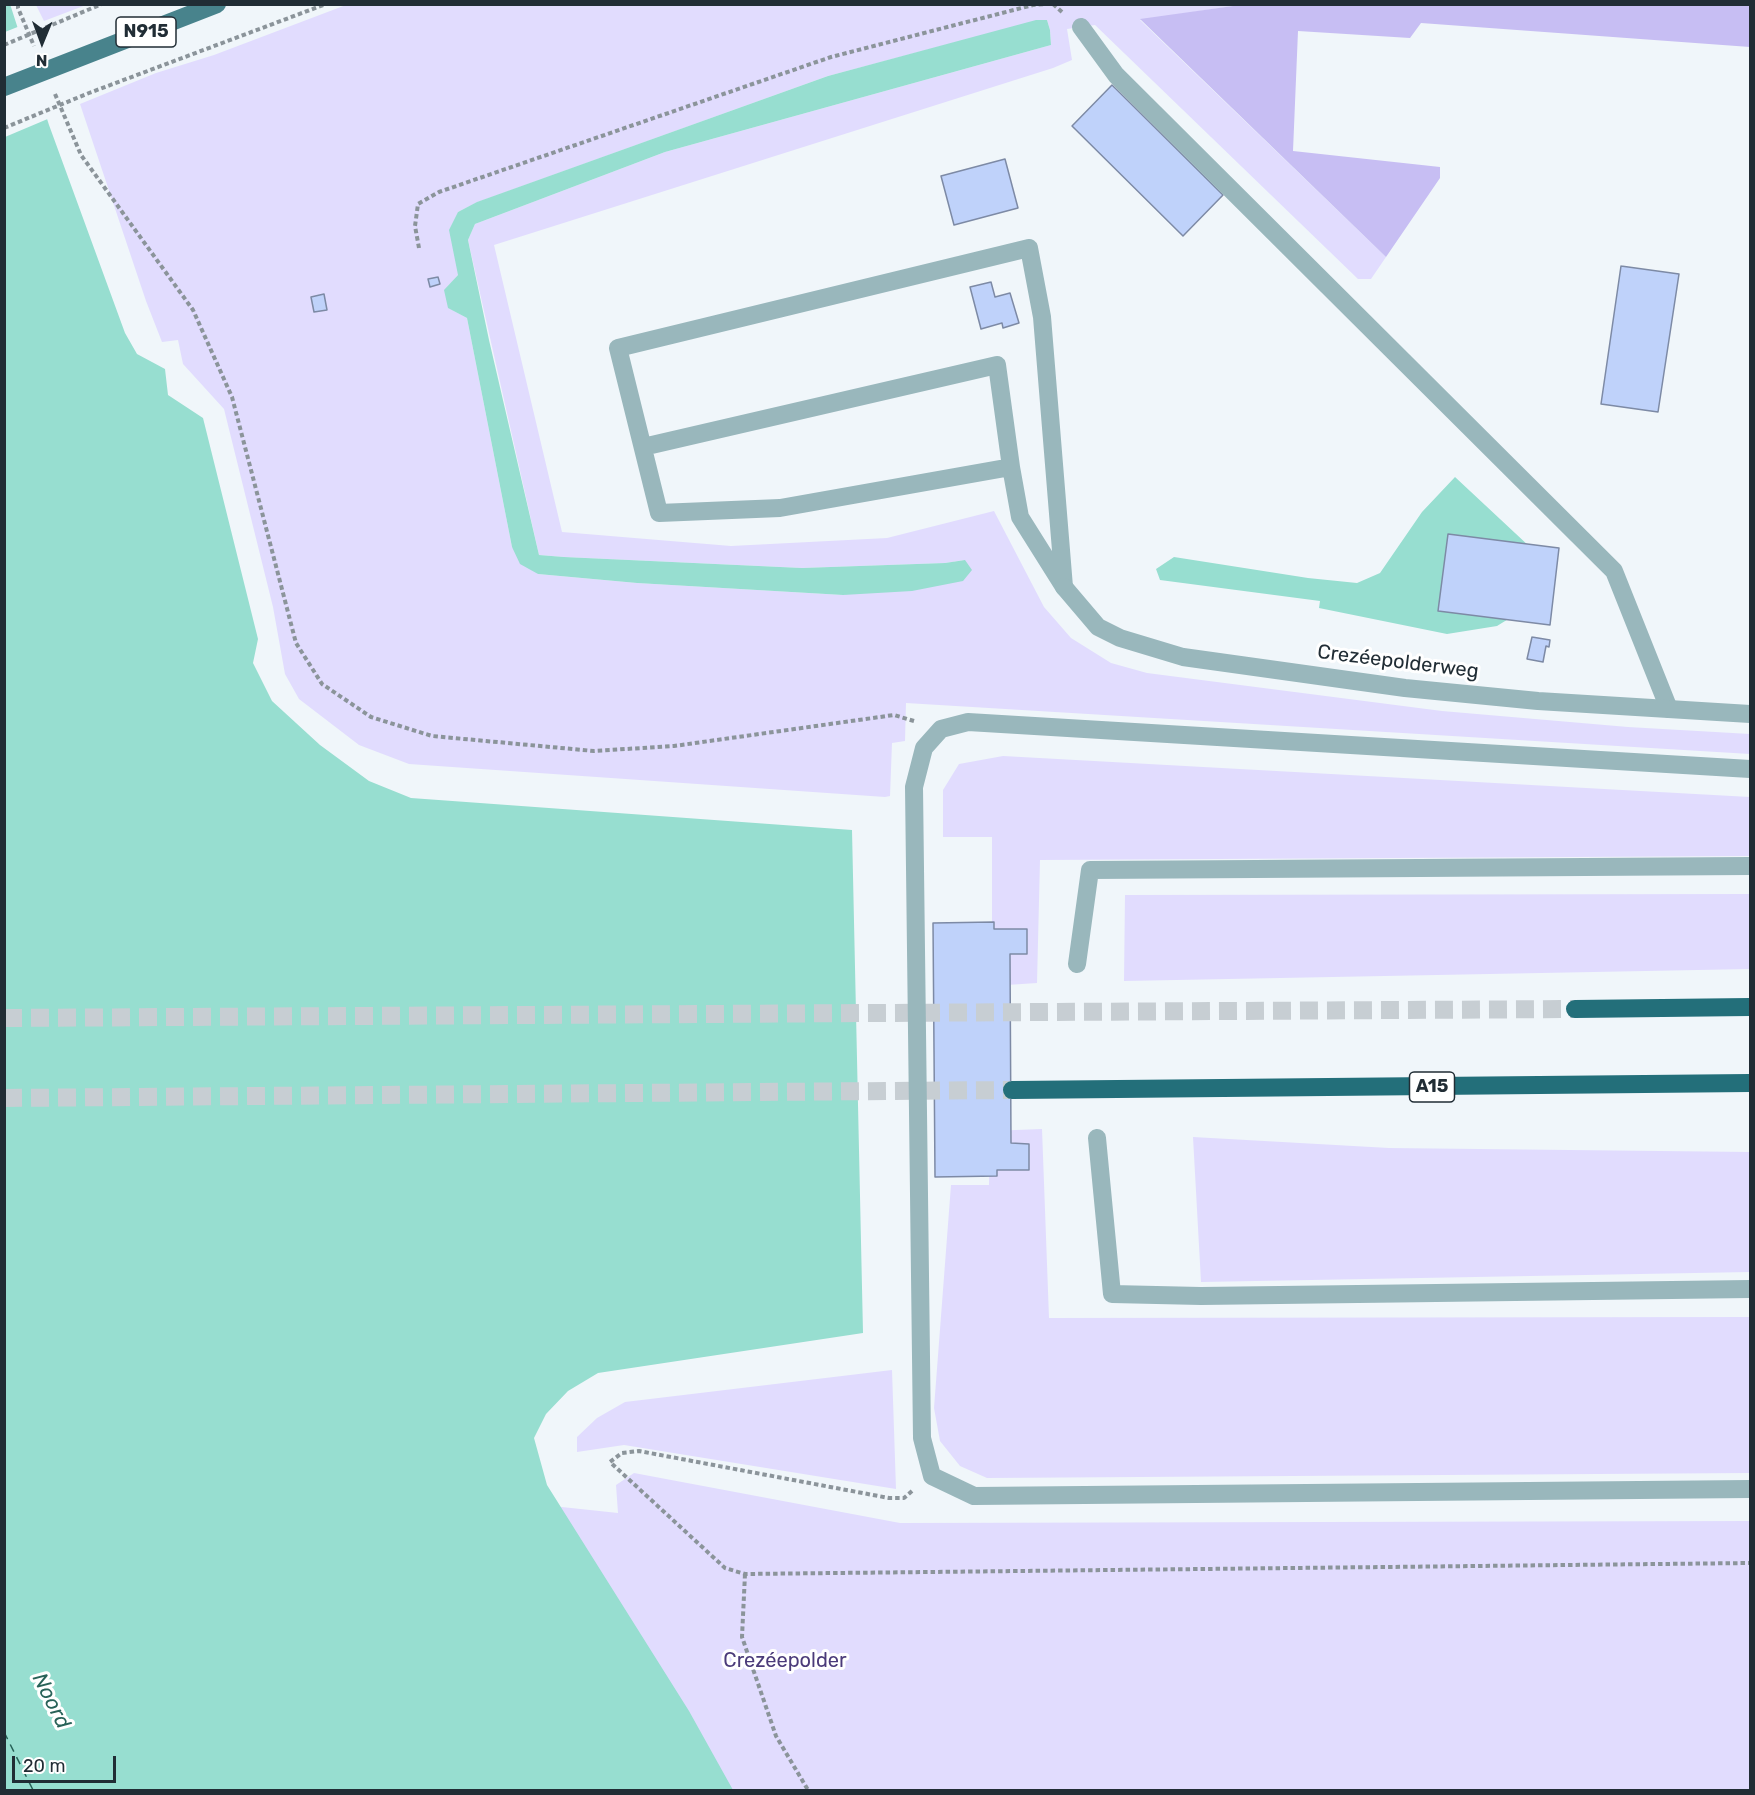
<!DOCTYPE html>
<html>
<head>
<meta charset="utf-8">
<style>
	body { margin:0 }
	#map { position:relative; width:1755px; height:1795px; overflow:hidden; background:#f0f6fa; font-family:Rubik,sans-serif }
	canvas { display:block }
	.frame { position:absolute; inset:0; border:6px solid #212d35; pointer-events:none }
	.north { position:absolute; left:12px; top:12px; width:60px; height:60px; -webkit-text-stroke:4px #fff; paint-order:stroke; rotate:181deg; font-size:16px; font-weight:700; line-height:24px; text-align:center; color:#212d35 }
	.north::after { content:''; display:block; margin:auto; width:21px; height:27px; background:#212d35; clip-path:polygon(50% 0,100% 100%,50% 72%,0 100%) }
	.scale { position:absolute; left:12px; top:1756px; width:104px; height:27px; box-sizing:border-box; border:3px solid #212d35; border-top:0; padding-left:8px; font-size:18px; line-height:21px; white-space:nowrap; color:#212d35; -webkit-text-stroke:4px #fff; paint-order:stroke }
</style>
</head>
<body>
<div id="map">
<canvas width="1755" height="1795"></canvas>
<div class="frame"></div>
<div class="north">N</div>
<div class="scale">20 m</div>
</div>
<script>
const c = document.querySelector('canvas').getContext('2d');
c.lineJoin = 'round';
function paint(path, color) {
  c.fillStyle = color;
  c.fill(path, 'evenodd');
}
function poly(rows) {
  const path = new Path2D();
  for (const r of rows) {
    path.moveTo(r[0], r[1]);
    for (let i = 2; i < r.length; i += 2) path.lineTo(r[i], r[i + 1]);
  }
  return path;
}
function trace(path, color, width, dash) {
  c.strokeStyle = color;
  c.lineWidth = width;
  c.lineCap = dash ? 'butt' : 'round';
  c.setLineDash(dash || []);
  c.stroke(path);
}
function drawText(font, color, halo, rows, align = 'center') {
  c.font = font + ' Rubik,sans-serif';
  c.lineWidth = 6;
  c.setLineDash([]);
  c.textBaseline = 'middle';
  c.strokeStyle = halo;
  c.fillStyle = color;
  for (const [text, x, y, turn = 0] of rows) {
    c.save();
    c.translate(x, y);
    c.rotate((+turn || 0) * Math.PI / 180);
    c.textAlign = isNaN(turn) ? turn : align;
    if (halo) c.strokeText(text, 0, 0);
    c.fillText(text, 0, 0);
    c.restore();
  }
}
paint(poly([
	[36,5,86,5,44,21],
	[346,5,1240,5,1140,20,1386,257,1371,279,1358,279,1095,25,1067,29,1072,60,1053,68,494,245,562,532,731,546,887,538,994,511,1044,607,1071,638,1111,663,1147,673,1442,711,1628,727,1750,734,1750,754,906,703,905,741,892,743,890,796,885,797,409,764,359,745,299,699,285,674,273,607,224,409,183,364,178,340,162,342,146,301,80,104,156,73,214,55],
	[1047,20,1050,30,1051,45,665,152,475,224,468,240,539,555,564,557,802,568,945,563,965,560,843,595,637,583,538,574,512,547,467,318,449,308,445,290,458,275,458,212,478,202,828,76,1036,21],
	[1003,756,1750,797,1750,856,1040,860,1037,983,992,986,992,837,943,837,943,790,959,764],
	[1750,894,1750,969,1124,981,1125,895],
	[1042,1129,1049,1318,1750,1317,1750,1473,987,1478,960,1466,940,1441,934,1408,951,1185,989,1185,990,1131],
	[1193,1137,1389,1148,1750,1152,1750,1272,1201,1282],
	[892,1370,896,1489,624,1445,577,1452,577,1437,597,1418,625,1402],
	[634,1473,900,1523,1750,1521,1750,1790,710,1790,543,1505,618,1513,616,1485]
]), '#e1dcfe');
paint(poly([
	[1240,5,1750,5,1750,47,1421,23,1410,38,1298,31,1293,151,1440,167,1440,178,1386,257,1140,19]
]), '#c7bef3');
paint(poly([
	[10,4,49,125,125,333,137,354,165,369,168,395,203,418,258,639,253,663,272,701,320,745,369,781,411,798,852,830,863,1333,598,1373,568,1391,546,1414,534,1438,547,1485,689,1711,733,1790,5,1790,4,5],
	[1036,20,1047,20,1050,30,1051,45,665,152,475,224,468,240,489,340,539,555,564,557,802,568,945,563,965,560,972,570,963,581,912,591,843,595,637,583,538,574,520,564,512,547,467,318,448,308,444,290,458,275,449,230,458,212,477,202,828,76],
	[1455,477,1530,547,1531,605,1497,626,1447,634,1319,608,1320,601,1160,580,1156,569,1174,557,1308,578,1357,583,1380,573,1422,512]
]), '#97ded0');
paint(poly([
	[20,26,50,118,5,137,5,32]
]), '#f0f6fa');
trace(poly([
	[4,1732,33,1790]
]), '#286258', 1.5, [8, 6]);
const building = poly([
	[1112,85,1223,195,1183,236,1072,126,1112,85],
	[1005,159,1018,208,954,225,941,176,1005,159],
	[1621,266,1679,274,1658,412,1601,404,1621,266],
	[438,277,440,284,430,287,428,279,438,277],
	[991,282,995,297,1010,293,1019,323,1003,328,1002,323,981,329,970,287,991,282],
	[324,294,327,310,314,312,311,297,324,294],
	[1448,534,1559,548,1550,625,1438,611,1448,534],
	[1532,637,1550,640,1549,647,1546,646,1543,662,1527,659,1532,637],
	[994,922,994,929,1027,929,1027,954,1010,954,1011,1143,1029,1144,1029,1170,997,1170,997,1176,935,1177,933,923,994,922]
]);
paint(building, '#bfd2fa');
trace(building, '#7d8aa5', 1.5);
trace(poly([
	[4,1018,1575,1009],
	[4,1098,1012,1090]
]), '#c7ced3', 18, [18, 9]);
trace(poly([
	[18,4,18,8,34,46],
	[1053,4,1062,12],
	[4,45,102,4],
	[55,94,81,155,193,310,232,397,296,643,322,684,371,717,432,736,594,751,674,746,894,715,914,721],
	[4,128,89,93,326,4],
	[419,248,415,226,418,204,439,192,831,57,1033,5,1046,4],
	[912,1491,904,1498,889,1498,639,1451,622,1453,610,1462,725,1568,745,1574,1750,1563],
	[745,1574,742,1637,776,1736,808,1790]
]), '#8b949a', 4, [4.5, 3]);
trace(poly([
	[1081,27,1116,75,1614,571,1669,709],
	[1029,248,1042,317,1064,587,1020,517,1011,467,780,508,659,513,618,348,1029,248],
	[643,447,997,365,1011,467],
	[1750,769,968,722,941,729,924,748,914,787,922,1438,932,1476,974,1496,1750,1489],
	[1077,964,1090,870,1750,866],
	[1097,1138,1112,1294,1201,1296,1750,1289]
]), '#99b7bc', 18);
trace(poly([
	[1064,587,1098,627,1120,638,1183,657,1405,688,1538,701,1750,714]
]), '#99b7bc', 18);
trace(poly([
	[4,87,217,4]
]), '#48838c', 18);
trace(poly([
	[1575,1009,1750,1007],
	[1012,1090,1750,1083]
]), '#236f7a', 18);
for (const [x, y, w] of [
	[146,32,60],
	[1432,1087,45]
]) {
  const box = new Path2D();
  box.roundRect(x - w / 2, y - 15, w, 30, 4.5);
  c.fillStyle = '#fff';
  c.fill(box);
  trace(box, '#212d35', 1.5);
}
drawText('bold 18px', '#212d35', null, [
	["N915",146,32],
	["A15",1432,1087]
]);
drawText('20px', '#212d35', '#fff', [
	["Crezéepolderweg",1398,662,7]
]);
drawText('20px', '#4b3b7a', '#fff', [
	["Crezéepolder",785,1661]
]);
drawText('italic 21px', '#286258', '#fff', [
	["Noord",51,1701,63]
]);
</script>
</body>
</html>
